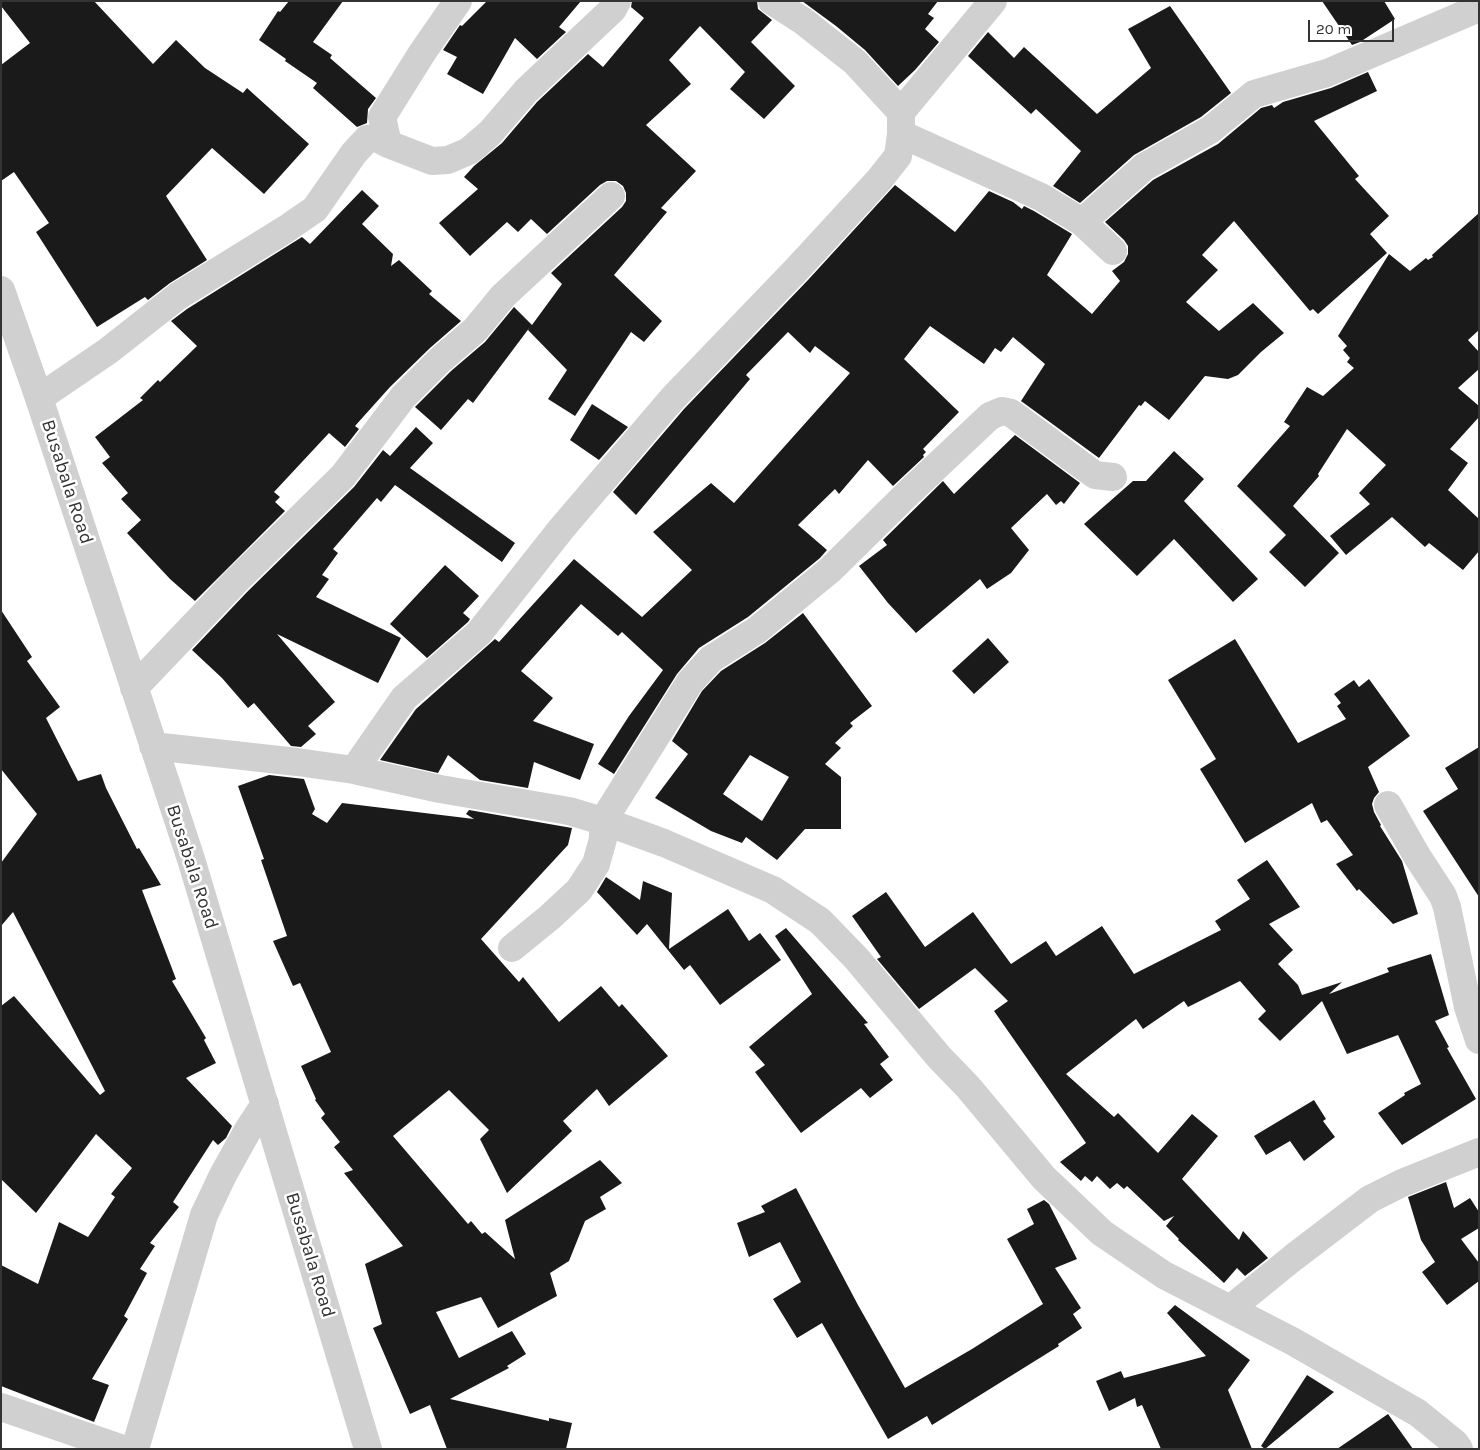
<!DOCTYPE html>
<html>
<head>
<meta charset="utf-8">
<style>
	body { margin:0 }
	#map { position:relative; width:1480px; height:1450px; overflow:hidden; background:#fff; font-family:Karla,sans-serif }
	canvas { display:block }
	.frame { position:absolute; inset:0; border:2px solid #333; pointer-events:none }
	.scale { position:absolute; left:1308px; top:20px; width:86px; height:22px; box-sizing:border-box; border:2px solid #333; border-top:0; padding-left:6px; font-size:15px; line-height:18px; white-space:nowrap; color:#333; -webkit-text-stroke:4px #fff; paint-order:stroke }
</style>
</head>
<body>
<div id="map">
<canvas width="1480" height="1450"></canvas>
<div class="frame"></div>
<div class="scale">20 m</div>
</div>
<script>
const c = document.querySelector('canvas').getContext('2d');
c.lineJoin = 'round';
function paint(path, color) {
  c.fillStyle = color;
  c.fill(path, 'evenodd');
}
function poly(rows) {
  const path = new Path2D();
  for (const r of rows) {
    path.moveTo(r[0], r[1]);
    for (let i = 2; i < r.length; i += 2) path.lineTo(r[i], r[i + 1]);
  }
  return path;
}
function trace(path, color, width, dash) {
  c.strokeStyle = color;
  c.lineWidth = width;
  c.lineCap = dash ? 'butt' : 'round';
  c.setLineDash(dash || []);
  c.stroke(path);
}
function drawText(font, color, halo, rows, align = 'center') {
  c.font = font + ' Karla,sans-serif';
  c.lineWidth = 5;
  c.setLineDash([]);
  c.textBaseline = 'middle';
  c.strokeStyle = halo;
  c.fillStyle = color;
  for (const [text, x, y, turn = 0] of rows) {
    c.save();
    c.translate(x, y);
    c.rotate((+turn || 0) * Math.PI / 180);
    c.textAlign = isNaN(turn) ? turn : align;
    if (halo) c.strokeText(text, 0, 0);
    c.fillText(text, 0, 0);
    c.restore();
  }
}
paint(poly([
	[1,1,94,1,153,64,176,40,205,68,243,93,247,88,309,144,264,194,212,148,166,196,207,260,170,283,148,300,145,297,97,327,36,232,49,223,14,172,1,181,1,65,30,43,1,6],
	[289,1,343,1,313,42,332,55,330,58,376,98,368,109,367,123,357,127,313,88,317,83,285,61,286,59,259,40,278,11,280,12],
	[487,1,581,1,559,27,566,32,537,59,515,38,483,94,447,74,457,57,443,50,460,25,462,26],
	[632,1,757,1,758,9,772,20,751,42,795,86,764,119,730,89,745,72,700,26,669,60,691,84,646,125,696,171,661,208,667,212,614,275,662,321,644,342,631,332,575,416,548,399,567,370,528,330,530,327,473,403,468,399,441,430,415,407,451,371,485,342,514,307,532,325,562,284,551,273,622,207,626,201,626,193,623,186,616,181,607,181,600,185,547,234,531,219,518,232,507,222,470,256,439,223,478,189,464,177,474,166,502,143,537,102,588,54,603,67,644,18,631,7],
	[802,1,938,1,928,14,934,18,925,29,939,42,915,70,898,86,865,50,836,26],
	[1322,1,1384,1,1395,19,1360,42,1352,45],
	[1170,6,1231,93,1201,117,1134,155,1080,203,1053,186,1081,151,1036,109,1031,114,968,56,988,32,1014,58,1024,47,1097,114,1151,68,1128,29],
	[1368,72,1377,91,1314,121,1359,176,1355,179,1389,216,1370,234,1387,253,1318,314,1313,309,1310,311,1234,221,1202,255,1218,270,1186,302,1219,331,1253,303,1284,333,1261,352,1238,375,1228,379,1205,376,1169,420,1145,401,1141,406,1139,405,1099,458,1021,401,1045,364,1013,337,1001,352,995,348,984,364,930,326,904,359,959,412,923,449,926,452,923,455,924,457,893,486,868,460,839,494,835,489,798,525,827,550,820,558,748,617,699,648,677,674,614,774,598,764,629,716,663,670,622,632,618,636,581,604,521,671,553,698,533,721,594,744,580,780,534,762,528,788,480,780,448,755,438,773,380,760,416,709,495,639,499,642,574,559,642,617,692,570,653,532,711,483,734,503,850,373,815,346,810,353,788,332,746,375,750,379,636,515,613,492,684,409,808,280,895,185,955,232,989,191,1013,202,1022,209,1024,206,1034,211,1072,234,1047,275,1092,314,1120,281,1112,271,1124,262,1128,254,1128,246,1124,240,1105,222,1153,180,1218,144,1261,108,1272,105,1274,108,1283,102,1331,88],
	[362,190,379,206,362,224,393,254,391,266,399,260,432,291,429,294,461,321,430,348,390,387,355,426,359,429,345,447,329,433,274,492,280,497,275,502,285,511,195,601,170,579,127,533,141,520,121,499,128,493,102,463,110,457,95,437,143,400,140,398,158,380,160,382,197,346,171,321,187,309,302,237,310,244],
	[1479,213,1479,330,1468,340,1479,352,1479,369,1458,388,1479,406,1479,417,1450,449,1468,463,1448,490,1479,519,1479,551,1463,570,1429,543,1425,547,1392,517,1346,555,1330,536,1370,504,1359,493,1386,465,1347,429,1318,474,1319,476,1293,506,1339,553,1305,587,1269,552,1286,535,1237,486,1290,426,1284,422,1307,387,1323,396,1354,368,1347,362,1350,358,1343,350,1347,346,1338,336,1389,254,1410,271,1426,258,1428,260,1433,257,1432,255],
	[592,404,628,427,599,460,570,440],
	[416,427,433,443,410,468,515,543,502,562,395,485,381,502,377,498,333,549,338,553,322,575,329,579,316,597,401,638,378,683,277,634,335,702,308,726,316,734,301,747,291,746,254,703,248,708,222,678,192,650,247,592,354,487,383,450,390,456],
	[1015,435,1080,483,1064,504,1061,501,1056,505,1047,494,1011,528,1029,550,1011,573,987,589,980,579,916,633,888,603,859,566,887,545,883,540,943,481,954,494],
	[1174,451,1204,479,1184,501,1258,579,1233,602,1174,539,1137,576,1084,524,1133,481,1146,481],
	[445,565,479,596,463,613,470,619,468,622,427,658,390,624],
	[1,610,32,657,27,661,60,707,46,718,78,781,101,774,106,788,137,849,139,848,161,885,142,890,176,979,172,981,206,1038,204,1040,216,1063,186,1078,232,1126,226,1138,218,1145,213,1140,173,1202,179,1207,150,1243,155,1246,140,1269,147,1273,124,1316,128,1319,92,1379,109,1385,94,1422,1,1386,1,1265,38,1284,59,1222,88,1237,115,1197,111,1194,132,1168,96,1134,36,1213,1,1179,1,1006,14,996,100,1095,105,1091,13,912,1,926,1,863,37,814,1,769],
	[803,613,872,706,850,723,853,726,835,743,841,748,825,764,841,777,841,829,805,829,777,860,746,837,742,843,711,831,655,798,688,754,672,741,702,691,721,671,765,643],
	[750,755,789,777,762,821,723,794],
	[988,638,1009,662,974,694,952,671],
	[1235,639,1298,743,1346,719,1337,706,1341,703,1334,694,1354,680,1359,687,1369,679,1410,736,1368,767,1379,792,1374,798,1372,804,1374,812,1381,825,1380,826,1402,861,1418,914,1393,924,1359,889,1357,891,1336,864,1353,855,1327,820,1321,823,1312,803,1245,843,1200,769,1216,759,1168,680],
	[1479,747,1479,897,1423,811,1458,789,1445,768],
	[269,775,304,779,315,809,312,814,327,823,342,803,474,819,466,814,469,810,572,828,568,845,481,939,519,982,523,977,559,1022,601,986,619,1007,622,1004,668,1056,609,1106,597,1089,563,1121,572,1131,507,1193,480,1139,489,1130,449,1090,393,1136,468,1224,471,1221,482,1234,485,1232,515,1259,505,1220,600,1160,622,1183,600,1197,606,1209,585,1221,569,1261,550,1273,557,1296,498,1328,481,1297,436,1312,459,1358,512,1331,526,1354,507,1366,509,1368,450,1399,549,1421,549,1418,572,1423,566,1449,447,1449,430,1405,410,1414,373,1328,382,1324,365,1264,403,1246,344,1173,353,1170,334,1147,340,1142,321,1118,325,1114,315,1100,316,1099,301,1066,331,1052,300,983,293,986,273,941,287,936,261,860,264,859,238,786],
	[1267,860,1300,907,1269,924,1293,950,1278,964,1298,985,1302,995,1342,982,1329,994,1389,972,1387,968,1431,954,1449,1015,1435,1021,1449,1047,1447,1048,1476,1099,1402,1145,1378,1113,1405,1095,1404,1093,1421,1084,1398,1035,1347,1054,1322,1001,1280,1041,1258,1019,1266,1011,1240,981,1188,1007,1184,1001,1143,1029,1136,1019,1066,1074,1114,1117,1118,1113,1158,1153,1192,1114,1218,1136,1182,1179,1239,1240,1243,1231,1268,1258,1245,1276,1237,1268,1224,1283,1178,1240,1179,1239,1166,1226,1174,1216,1164,1221,1127,1186,1124,1189,1117,1183,1110,1189,1097,1176,1092,1182,1085,1176,1081,1181,1060,1162,1086,1143,994,1011,1008,1001,975,968,919,1009,877,959,881,957,852,916,886,892,925,947,973,912,1011,964,1046,941,1056,956,1102,926,1134,974,1221,930,1215,921,1250,899,1237,880],
	[606,877,640,900,643,881,672,893,669,949,728,909,749,941,760,933,781,960,720,1005,690,965,684,970,647,924,637,935,597,892],
	[786,928,868,1023,864,1024,889,1057,880,1064,893,1080,870,1098,861,1088,801,1133,755,1072,765,1065,749,1047,812,994,775,936],
	[1314,1100,1326,1119,1323,1121,1335,1137,1304,1161,1290,1141,1266,1155,1254,1136],
	[1446,1182,1454,1208,1470,1198,1479,1212,1479,1228,1461,1239,1479,1263,1479,1281,1447,1305,1422,1272,1435,1262,1421,1240,1408,1197],
	[796,1188,858,1305,905,1388,972,1349,1043,1304,1007,1239,1034,1224,1027,1209,1044,1200,1049,1204,1077,1259,1055,1268,1081,1308,1073,1314,1082,1328,1058,1344,1059,1346,932,1425,927,1416,888,1439,822,1323,797,1338,773,1299,801,1282,780,1242,749,1257,737,1223,765,1212,761,1206],
	[1175,1305,1250,1360,1228,1390,1252,1449,1161,1449,1142,1405,1137,1407,1135,1398,1109,1411,1096,1381,1121,1371,1124,1378,1206,1356,1167,1313],
	[1307,1375,1334,1392,1265,1449,1261,1446],
	[1388,1414,1413,1449,1337,1449]
]), '#1a1a1a');
trace(poly([
	[772,1,803,21,855,62,901,112,901,134],
	[901,112,993,1],
	[388,144,382,117,422,53,458,1],
	[1082,222,1144,167,1210,130,1254,94,1327,73,1479,8],
	[1,290,39,398,191,859,368,1449],
	[39,398,108,351,178,296,286,229,315,209,354,153,367,139,377,138,388,144,432,161,448,160,469,151,490,133,526,91,613,9,617,1],
	[134,688,236,581,343,476,403,397,440,360,475,330,503,296,611,196],
	[153,746,297,762,354,770,440,789,569,811,609,823,664,843,773,890,820,921,856,958,939,1057,968,1087,1044,1178,1102,1233,1164,1275,1292,1341,1418,1413,1455,1443,1459,1449],
	[354,770,404,698,479,633,562,528,672,399,797,269,879,180,898,156,901,134,1041,197,1082,222,1113,251],
	[1388,805,1417,856,1443,896,1447,907,1468,1007,1479,1040],
	[512,948,550,917,579,890,596,864,603,839,603,821,690,682,711,659,757,630,830,570,905,496,990,416,1002,411,1011,413,1095,475,1113,477],
	[1230,1309,1294,1257,1370,1199,1402,1183,1479,1152],
	[1,1407,123,1449],
	[135,1449,204,1215,223,1175,248,1130,265,1104]
]), '#d0d0d0', 28);
drawText('19px', '#333', '#fff', [
	["Busabala Road",67,482,72],
	["Busabala Road",192,867,72],
	["Busabala Road",310,1255,73]
]);
</script>
</body>
</html>
